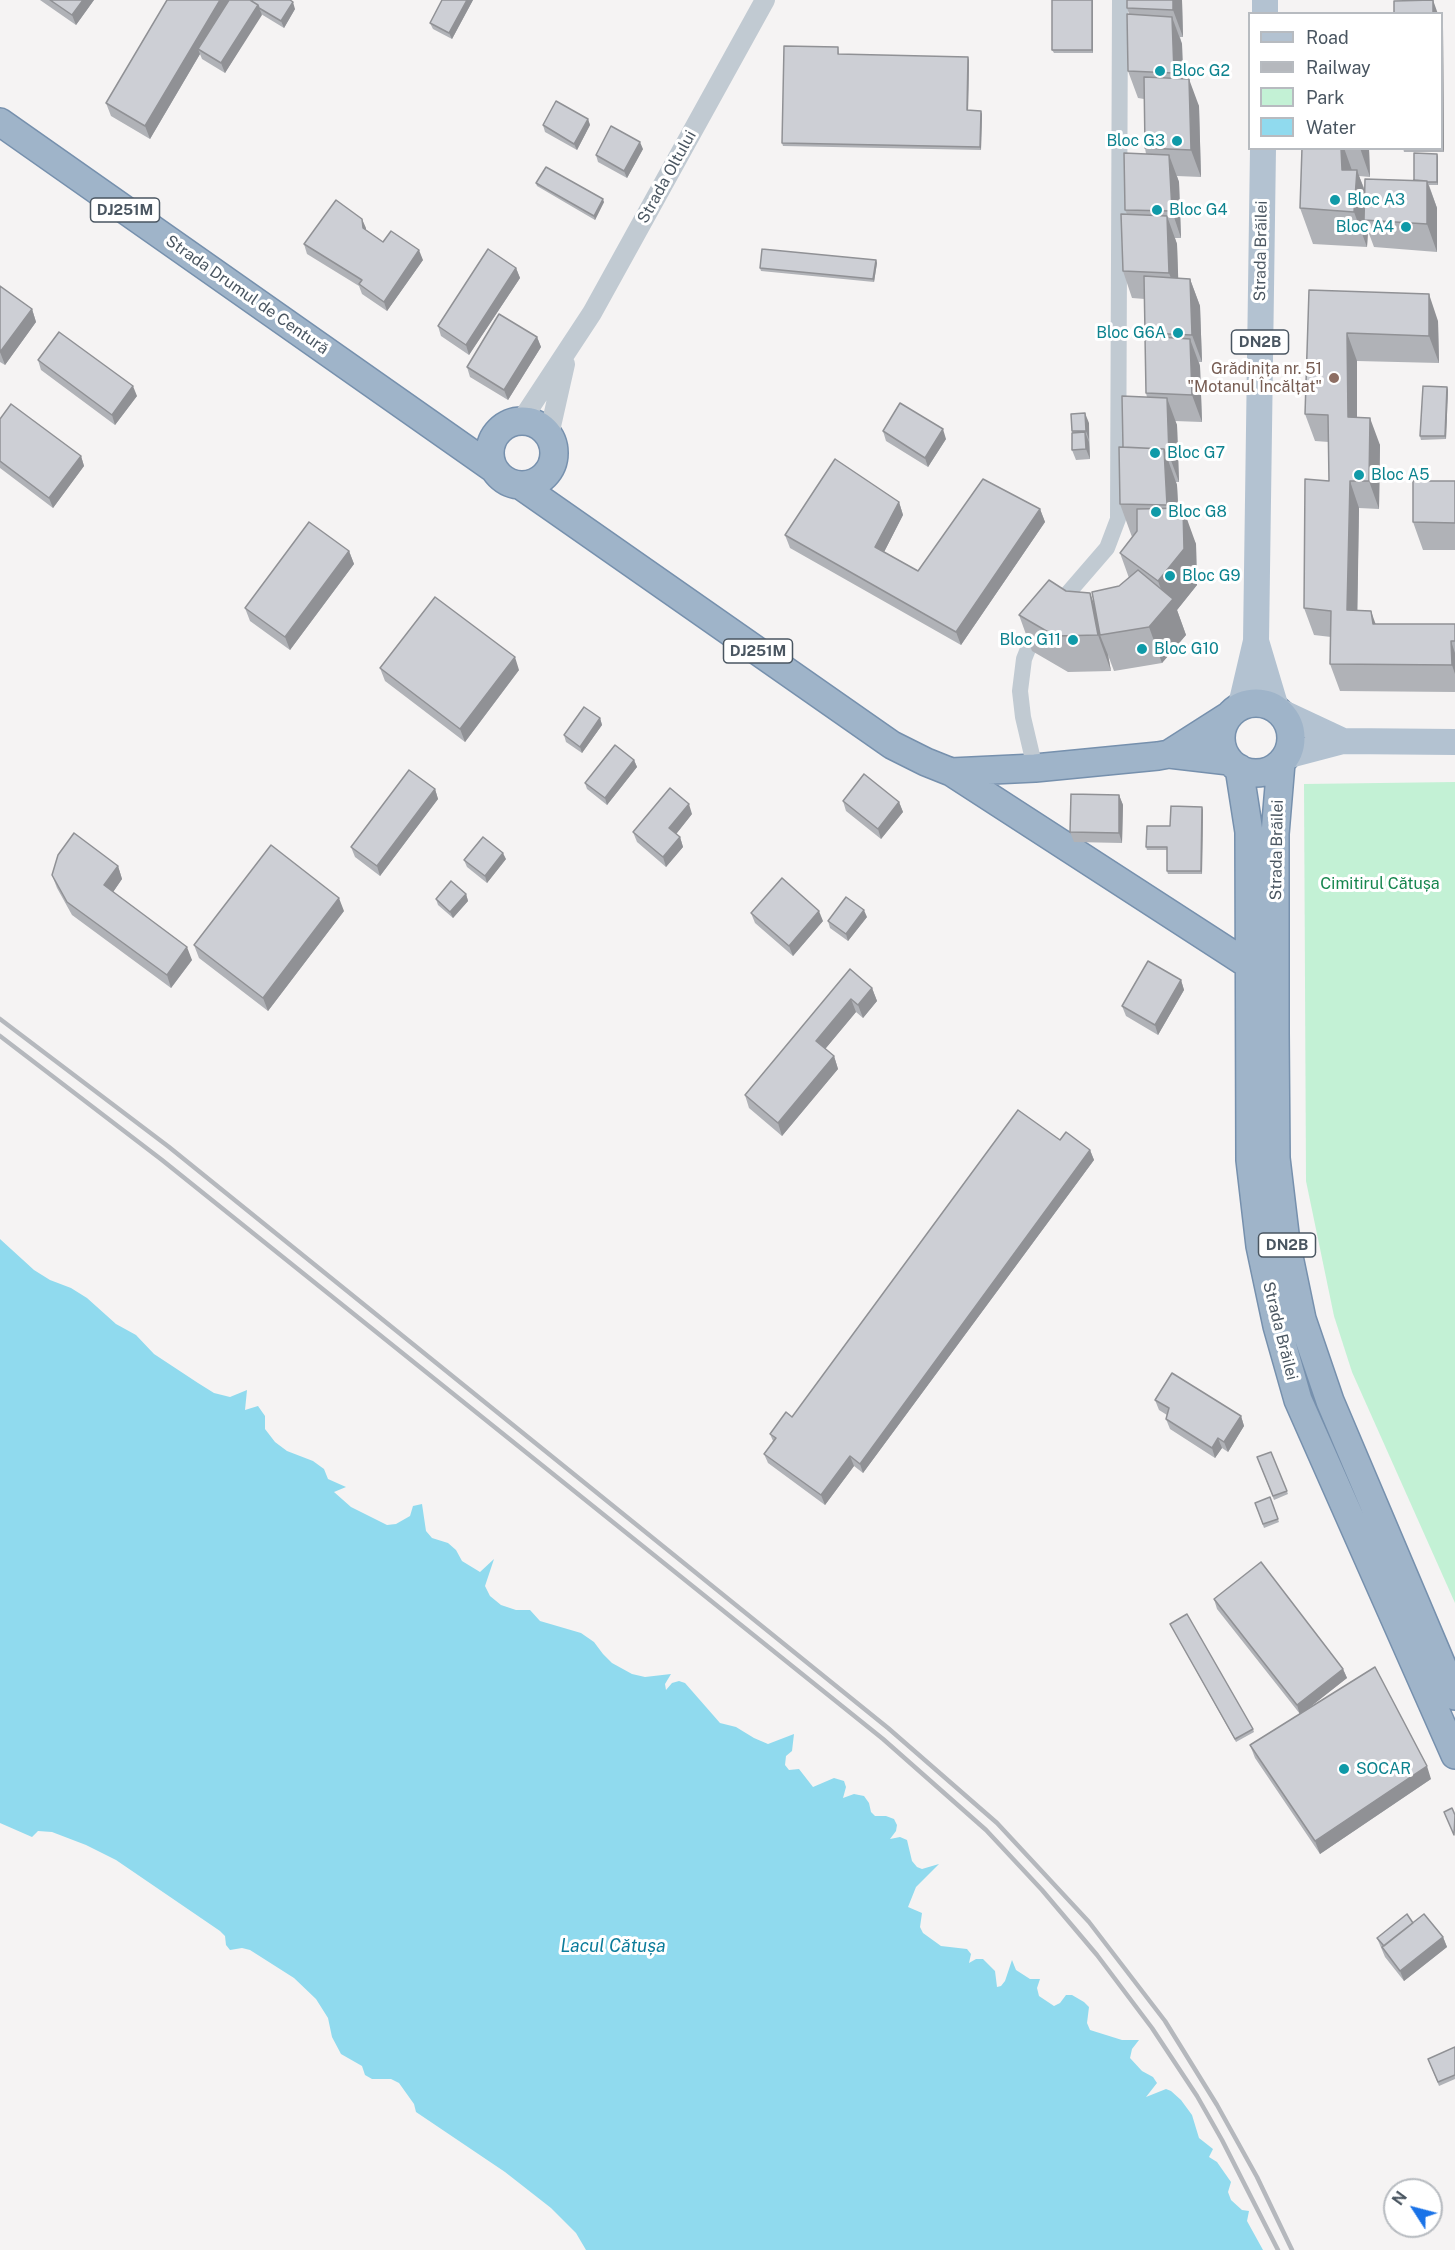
<!DOCTYPE html>
<html>
<head>
<meta charset="utf-8">
<style>
	body { margin:0 }
	#map { position:relative; width:1455px; height:2250px; overflow:hidden; background:#f5f3f3; font-family:"Public Sans",sans-serif }
	canvas { display:block }
	.legend { position:absolute; left:1248px; top:12px; width:195px; height:138px; box-sizing:border-box; background:#fff; border:2px solid #b7bbc0; margin:0; padding:8px 10px; list-style:none; font-size:18px; color:#4a5661 }
	.legend li { display:flex; align-items:center; gap:12px; height:30px }
	.legend b { width:30px; border:2px solid #b7bbc0 }
	.north { position:absolute; left:1383px; top:2178px; width:60px; height:60px; box-sizing:border-box; background:#fff; border:2px solid #b7bbc0; border-radius:50%; rotate:306deg; font-size:16px; font-weight:700; line-height:24px; text-align:center; color:#4a5661 }
	.north::after { content:''; display:block; margin:auto; width:21px; height:27px; background:#1a73e8; clip-path:polygon(50% 0,100% 100%,50% 72%,0 100%) }
</style>
</head>
<body>
<div id="map">
<canvas width="1455" height="2250"></canvas>
<ul class="legend">
<li><b style="height:8px;background:#b3c2d1"></b>Road</li>
<li><b style="height:8px;background:#b5b8bd"></b>Railway</li>
<li><b style="height:16px;background:#c3f1d5"></b>Park</li>
<li><b style="height:16px;background:#90daee"></b>Water</li>
</ul>
<div class="north">N</div>
</div>
<script>
const c = document.querySelector('canvas').getContext('2d');
c.lineJoin = 'round';
function paint(path, color) {
  c.fillStyle = color;
  c.fill(path, 'evenodd');
}
function poly(rows) {
  const path = new Path2D();
  for (const r of rows) {
    if (r.length === 3) {
      path.moveTo(r[0] + r[2], r[1]);
      path.arc(r[0], r[1], r[2], 0, 2 * Math.PI);
      continue;
    }
    path.moveTo(r[0], r[1]);
    for (let i = 2; i < r.length; i += 2) path.lineTo(r[i], r[i + 1]);
  }
  return path;
}
function trace(path, color, width, dash) {
  c.strokeStyle = color;
  c.lineWidth = width;
  c.lineCap = dash ? 'butt' : 'round';
  c.setLineDash(dash || []);
  c.stroke(path);
}
function drawText(font, color, halo, rows, align = 'center') {
  c.font = font + ' "Public Sans",sans-serif';
  c.lineWidth = 6;
  c.setLineDash([]);
  c.textBaseline = 'middle';
  c.strokeStyle = halo;
  c.fillStyle = color;
  for (const [text, x, y, turn = 0] of rows) {
    c.save();
    c.translate(x, y);
    c.rotate((+turn || 0) * Math.PI / 180);
    c.textAlign = isNaN(turn) ? turn : align;
    if (halo) c.strokeText(text, 0, 0);
    c.fillText(text, 0, 0);
    c.restore();
  }
}
paint(poly([
	[1455,782,1455,1603,1352,1372,1334,1316,1306,1181,1304,784]
]), '#c3f1d5');
paint(poly([
	[0,1239,34,1270,50,1280,71,1288,87,1298,116,1324,136,1335,154,1354,198,1383,214,1393,230,1397,247,1390,245,1410,258,1406,265,1416,265,1429,275,1442,287,1451,313,1461,324,1469,328,1479,346,1487,334,1492,351,1507,387,1525,396,1524,410,1516,413,1506,422,1504,426,1531,432,1538,448,1543,456,1550,462,1561,480,1572,494,1559,485,1586,490,1596,501,1605,516,1610,530,1610,540,1621,581,1633,594,1642,603,1654,612,1663,632,1674,645,1677,671,1674,665,1684,666,1690,672,1683,679,1681,685,1683,720,1723,736,1727,754,1738,768,1744,794,1734,792,1751,786,1756,785,1765,789,1770,799,1769,813,1787,834,1778,844,1781,846,1787,843,1798,854,1794,864,1796,869,1803,871,1812,875,1816,886,1816,894,1819,897,1825,896,1831,890,1839,900,1837,907,1840,912,1861,917,1867,922,1869,939,1864,916,1887,908,1907,922,1913,920,1927,923,1933,941,1946,967,1949,971,1954,969,1963,976,1959,983,1959,995,1971,997,1987,1001,1986,1005,1981,1012,1960,1016,1970,1030,1979,1040,1979,1037,1988,1039,1996,1054,2006,1060,2003,1066,1995,1072,1995,1084,2002,1089,2007,1087,2023,1090,2030,1122,2040,1139,2040,1132,2049,1130,2058,1142,2071,1153,2077,1157,2083,1146,2097,1166,2089,1171,2091,1181,2100,1192,2115,1199,2138,1213,2149,1209,2157,1217,2162,1231,2182,1228,2192,1231,2200,1242,2210,1249,2211,1247,2221,1263,2250,586,2250,576,2233,551,2208,505,2172,416,2112,414,2104,399,2083,391,2079,372,2079,365,2075,362,2066,341,2054,332,2037,328,2018,316,1999,294,1978,250,1950,242,1948,230,1950,226,1945,225,1936,220,1931,116,1860,86,1845,52,1832,38,1831,32,1837,0,1823]
]), '#90daee');
const trunk = poly([
	[0,122,494,469],
	[522,453,32],
	[520,485,892,745,926,762,951,772,1035,768,1158,756,1169,754,1227,717],
	[1256,738,35],
	[1169,754,1229,761],
	[1281,763,1275,834,1275,1033,1276,1158,1286,1242,1302,1319,1330,1401,1455,1696],
	[1239,768,1249,832,1250,1160,1260,1246,1277,1326,1298,1400,1455,1755],
	[951,772,1249,965]
]);
trace(trunk, '#7690ad', 30);
trace(poly([
	[1035,768,1023,717,1020,691,1024,659,1032,639,1043,622,1107,548,1118,519,1120,0]
]), '#c1cad2', 16);
trace(poly([
	[521,421,592,313,765,0],
	[549,435,565,364]
]), '#c1cad2', 20);
trace(poly([
	[1265,14,1265,0],
	[1256,641,1276,708],
	[1241,705,1256,641,1263,148],
	[1281,712,1343,741],
	[1286,756,1343,741,1455,742]
]), '#b3c2d1', 26);
trace(trunk, '#9fb4c9', 27);
trace(poly([
	[0,1019,169,1147,888,1728,997,1823,1089,1922,1165,2021,1217,2105,1257,2177,1292,2250],
	[0,1036,162,1160,883,1739,986,1830,1042,1890,1097,1955,1152,2028,1197,2096,1222,2140,1278,2250]
]), '#b5b8bd', 4.5);
paint(poly([
	[40,0,94,0,76,25],
	[167,0,295,9,284,28,261,14,225,73,202,59,200,54,150,139,111,116,106,103],
	[442,0,473,0,452,39,433,29,430,23],
	[1052,0,1093,0,1093,53,1054,53,1052,50],
	[1182,0,1183,37,1180,37,1182,44,1183,79,1199,106,1201,177,1177,176,1179,182,1181,238,1175,238,1177,244,1178,278,1190,279,1200,306,1202,362,1199,362,1200,366,1202,422,1175,421,1177,425,1179,482,1176,482,1177,485,1178,508,1196,544,1197,585,1177,610,1186,635,1162,663,1114,671,1108,655,1111,671,1068,672,1032,651,1019,615,1066,591,1090,593,1095,608,1129,578,1120,553,1132,537,1120,504,1123,447,1147,397,1146,393,1146,336,1145,333,1145,299,1132,298,1123,271,1127,214,1125,210,1146,154,1145,148,1144,99,1138,98,1128,71,1129,14,1127,8],
	[1442,23,1443,27,1444,152,1404,152,1403,148,1442,148],
	[838,47,839,54,969,60,968,110,982,114,981,150,783,146,782,143],
	[588,119,590,125,577,150,545,132,543,125],
	[1302,148,1369,148,1370,177,1359,176,1365,190,1414,180,1437,154,1438,157,1438,185,1429,185,1437,208,1437,252,1374,247,1368,231,1367,247,1313,244,1300,208],
	[643,149,627,178,598,162,596,155],
	[536,183,604,202,595,220,537,186],
	[366,228,366,230,383,242,423,260,387,311,362,294,359,286,307,254,304,244],
	[876,260,877,263,874,282,761,271,760,268],
	[516,268,520,278,469,355,441,336,438,326],
	[0,286,32,309,36,322,5,365,0,362],
	[1309,290,1438,321,1439,363,1357,361,1357,417,1380,445,1379,509,1359,508,1357,611,1376,624,1455,624,1455,692,1340,691,1330,664,1331,637,1314,635,1304,608,1329,481,1329,442,1315,441,1305,414],
	[537,337,541,347,508,400,470,377,467,367],
	[38,360,137,396,115,425,41,370],
	[1447,387,1448,390,1446,439,1421,440,1420,436],
	[0,419,81,456,84,466,53,508,0,468],
	[1089,423,1090,459,1076,460,1072,450,1072,431],
	[883,431,946,439,928,467,886,441],
	[1455,481,1455,550,1423,550,1413,522],
	[899,502,903,515,884,552,918,571,1040,509,1045,522,961,645,790,548,785,535],
	[349,551,354,564,290,650,250,621,245,608],
	[380,668,519,670,465,742,385,681],
	[600,718,602,725,582,753,566,742,564,735],
	[634,760,637,767,607,805,587,789,585,783],
	[435,789,438,799,380,876,355,857,351,847],
	[1119,795,1123,805,1122,843,1074,842,1070,832],
	[843,801,899,802,903,812,881,839,846,811],
	[1203,810,1202,874,1168,874,1167,871,1167,850,1147,850,1146,847,1170,826],
	[692,814,676,834,680,837,683,847,666,867,637,842,633,832],
	[506,859,487,883,467,867,464,860],
	[118,866,122,879,113,892,192,960,171,988,72,915,57,888,52,875],
	[466,894,468,901,453,918,438,905,436,899],
	[344,911,268,1011,199,958,194,945],
	[751,913,823,921,793,956,755,923],
	[867,917,848,941,830,928,828,921],
	[850,969,872,988,877,1001,863,1018,856,1012,825,1049,834,1056,838,1069,782,1136,749,1108,745,1095],
	[1181,980,1184,990,1158,1035,1126,1016,1122,1006],
	[1060,1140,1090,1150,1094,1160,863,1473,854,1466,825,1505,768,1463,764,1454,773,1441,770,1434,792,1417],
	[1155,1400,1241,1416,1244,1426,1228,1452,1222,1448,1215,1458,1170,1429,1166,1419,1167,1415,1159,1410],
	[1271,1452,1288,1494,1274,1500,1257,1457],
	[1270,1497,1279,1522,1264,1528,1255,1503],
	[1214,1599,1343,1669,1347,1678,1306,1710,1431,1779,1320,1854,1255,1758,1250,1745,1300,1714,1217,1609],
	[1170,1624,1253,1729,1254,1732,1236,1742],
	[1413,1923,1443,1937,1447,1947,1404,1981,1385,1957,1377,1938],
	[1455,2047,1455,2079,1439,2086,1428,2059]
]), '#b0b2b7');
paint(poly([
	[83,0,94,0,76,25,72,15],
	[220,0,233,0,198,49,200,54,150,139,145,126],
	[467,0,473,0,452,39,449,33],
	[1092,0,1093,0,1093,53,1092,50],
	[1173,0,1182,0,1183,37,1173,10],
	[1433,0,1438,14,1433,14],
	[293,2,295,9,284,28,281,21],
	[258,5,262,15,225,73,221,63],
	[1172,17,1182,44,1184,100,1174,73],
	[1442,23,1443,27,1444,152,1442,147],
	[968,57,969,60,968,114,967,110],
	[1189,79,1199,106,1201,177,1191,150],
	[981,111,982,114,981,150,980,147],
	[588,119,590,125,577,150,574,144],
	[640,142,643,149,627,178,624,171],
	[1341,148,1344,148,1354,176,1357,170,1370,206,1364,220,1368,231,1367,247,1354,212,1342,170],
	[1360,148,1369,148,1370,177],
	[1437,154,1438,157,1438,185,1437,182],
	[1169,155,1179,182,1181,238,1172,211],
	[1427,181,1437,208,1437,252,1427,224],
	[603,199,604,202,595,220,594,216],
	[1167,216,1177,244,1179,300,1169,273],
	[362,219,366,228,366,238,363,228],
	[419,250,423,260,387,311,384,302],
	[876,260,877,263,874,282,873,279],
	[516,268,520,278,469,355,466,345],
	[1190,279,1200,306,1202,362,1192,335],
	[1429,294,1438,321,1439,363,1429,336],
	[32,309,36,322,5,365,0,352],
	[1347,333,1357,361,1357,444,1348,417],
	[537,337,541,347,508,400,504,390],
	[1190,339,1200,366,1202,422,1192,395],
	[133,386,137,396,115,425,112,415],
	[1447,387,1448,390,1446,439,1445,436],
	[1167,398,1177,425,1179,482,1169,455],
	[1085,413,1089,423,1089,440,1086,431],
	[1370,418,1380,445,1379,509,1369,481],
	[943,429,946,439,928,467,925,458],
	[1085,432,1089,442,1090,459,1086,449],
	[1164,449,1177,485,1180,541,1167,505],
	[81,456,84,466,53,508,49,498],
	[1350,481,1359,508,1357,637,1347,610],
	[899,502,903,515,880,560,875,547],
	[1183,508,1196,544,1197,585,1177,610,1186,635,1162,663,1149,627,1167,606,1158,581],
	[1040,509,1045,522,961,645,956,632],
	[349,551,354,564,290,650,285,637],
	[1090,593,1103,629,1100,635,1108,655,1111,671,1098,635],
	[1371,611,1381,639,1373,624],
	[1451,641,1455,653,1455,674,1452,665],
	[515,657,519,670,465,742,460,729],
	[600,718,602,725,582,753,580,747],
	[634,760,637,767,607,805,605,798],
	[435,789,438,799,380,876,377,866],
	[1119,795,1123,805,1122,843,1119,833],
	[899,802,903,812,881,839,878,829],
	[689,804,692,814,673,838,669,828],
	[1202,807,1203,810,1202,874,1201,871],
	[680,837,683,847,666,867,663,857],
	[503,853,506,859,487,883,485,876],
	[118,866,122,879,109,898,104,885],
	[466,894,468,901,453,918,450,912],
	[339,898,344,911,268,1011,263,998],
	[864,910,867,917,848,941,846,934],
	[819,911,823,921,793,956,789,946],
	[187,947,192,960,171,988,167,975],
	[1181,980,1184,990,1158,1035,1155,1025],
	[872,988,877,1001,863,1018,858,1005],
	[851,999,856,1012,821,1054,816,1041],
	[834,1056,838,1069,782,1136,778,1123],
	[1090,1150,1094,1160,863,1473,860,1464],
	[1241,1416,1244,1426,1228,1452,1224,1442],
	[1218,1438,1222,1448,1215,1458,1212,1448],
	[850,1456,854,1466,825,1505,821,1495],
	[1343,1669,1347,1678,1300,1715,1297,1705],
	[1427,1766,1431,1779,1320,1854,1315,1841],
	[1443,1937,1447,1947,1404,1981,1400,1971]
]), '#909195');
const building = poly([
	[50,0,83,0,72,15,50,0],
	[167,0,220,0,145,126,106,103,167,0],
	[229,0,250,0,258,5,221,63,198,49,229,0],
	[250,0,290,0,293,2,281,21,259,8,258,5,250,0],
	[442,0,467,0,449,33,430,23,442,0],
	[1052,0,1092,0,1092,50,1052,50,1052,0],
	[1127,0,1173,0,1173,10,1127,8,1127,0],
	[1433,0,1433,14,1394,14,1394,1,1433,0],
	[1127,14,1172,17,1174,73,1128,71,1127,14],
	[784,46,838,47,838,54,968,57,967,110,981,111,980,147,782,143,784,46],
	[1144,77,1189,79,1191,150,1145,148,1144,77],
	[556,101,588,119,574,144,543,125,556,101],
	[611,126,640,142,624,171,596,155,611,126],
	[1302,148,1341,148,1342,170,1357,170,1354,212,1300,208,1302,148],
	[1124,153,1169,155,1172,211,1125,210,1124,153],
	[1414,153,1437,154,1437,182,1427,182,1427,181,1414,180,1414,153],
	[546,167,603,199,594,216,536,183,546,167],
	[1365,179,1427,181,1427,224,1364,220,1365,179],
	[336,200,362,219,363,228,383,242,391,231,419,250,384,302,359,284,362,280,304,244,336,200],
	[1121,214,1167,216,1169,273,1123,271,1121,214],
	[488,249,516,268,466,345,438,326,488,249],
	[762,249,876,260,873,279,760,268,762,249],
	[1144,276,1190,279,1192,335,1145,333,1144,276],
	[0,286,32,309,0,352,0,286],
	[1309,290,1429,294,1429,336,1347,333,1348,417,1370,418,1369,481,1350,481,1347,610,1371,611,1373,624,1455,624,1455,641,1451,641,1452,665,1330,664,1331,611,1304,608,1305,479,1329,481,1328,415,1305,414,1309,290],
	[499,314,537,337,504,390,467,367,499,314],
	[59,332,133,386,112,415,38,360,59,332],
	[1145,336,1190,339,1192,395,1146,393,1145,336],
	[1423,386,1447,387,1445,436,1420,436,1423,386],
	[1122,396,1167,398,1169,455,1166,455,1164,449,1123,447,1122,396],
	[900,403,943,429,925,458,883,431,900,403],
	[11,404,81,456,49,498,0,461,0,419,11,404],
	[1085,413,1086,431,1072,431,1071,414,1085,413],
	[1085,432,1086,449,1072,450,1072,433,1085,432],
	[1119,447,1164,449,1167,505,1120,504,1119,447],
	[835,459,899,502,875,547,918,571,983,479,1040,509,956,632,785,535,835,459],
	[1413,481,1455,481,1455,523,1413,522,1413,481],
	[1183,508,1184,549,1158,581,1120,553,1137,531,1137,509,1183,508],
	[309,522,349,551,285,637,245,608,309,522],
	[1138,570,1173,599,1149,627,1100,635,1092,592,1119,586,1138,570],
	[1049,580,1066,591,1090,593,1098,635,1055,636,1019,615,1049,580],
	[435,597,515,657,460,729,380,668,435,597],
	[584,707,600,718,580,747,564,735,584,707],
	[615,745,634,760,605,798,585,783,615,745],
	[409,770,435,789,377,866,351,847,409,770],
	[864,774,899,802,878,829,843,801,864,774],
	[670,788,689,804,669,828,680,837,663,857,633,832,670,788],
	[1071,794,1119,795,1119,833,1070,832,1071,794],
	[1171,806,1202,807,1201,871,1167,871,1167,847,1146,847,1147,826,1170,826,1171,806],
	[74,833,118,866,104,885,187,947,167,975,67,902,52,875,58,855,74,833],
	[483,837,503,853,485,876,464,860,483,837],
	[271,845,339,898,263,998,194,945,271,845],
	[782,878,819,911,789,946,751,913,782,878],
	[451,881,466,894,450,912,436,899,451,881],
	[846,897,864,910,846,934,828,921,846,897],
	[1148,961,1181,980,1155,1025,1122,1006,1148,961],
	[850,969,872,988,858,1005,851,999,816,1041,834,1056,778,1123,745,1095,850,969],
	[1018,1110,1060,1140,1066,1132,1090,1150,860,1464,850,1456,821,1495,764,1454,776,1438,770,1434,786,1412,792,1417,1018,1110],
	[1172,1373,1241,1416,1224,1442,1218,1438,1212,1448,1166,1419,1169,1408,1155,1400,1172,1373],
	[1271,1452,1287,1491,1273,1496,1257,1457,1271,1452],
	[1270,1497,1278,1519,1263,1524,1255,1503,1270,1497],
	[1261,1562,1343,1669,1297,1705,1214,1599,1261,1562],
	[1187,1614,1253,1729,1235,1739,1170,1624,1187,1614],
	[1375,1667,1427,1766,1315,1841,1250,1745,1375,1667],
	[1452,1808,1455,1815,1454,1835,1444,1812,1452,1808],
	[1407,1914,1413,1923,1384,1946,1377,1938,1407,1914],
	[1424,1914,1443,1937,1400,1971,1382,1947,1424,1914],
	[1455,2047,1455,2075,1438,2082,1428,2059,1455,2047]
]);
paint(building, '#cdcfd5');
trace(building, '#909195', 1.5);
for (const [x, y, r, color] of [
	[1160,71,6,"#0f9aa8"],
	[1177,141,6,"#0f9aa8"],
	[1335,200,6,"#0f9aa8"],
	[1157,210,6,"#0f9aa8"],
	[1406,227,6,"#0f9aa8"],
	[1178,333,6,"#0f9aa8"],
	[1334,378,6,"#8d6e63"],
	[1155,453,6,"#0f9aa8"],
	[1359,475,6,"#0f9aa8"],
	[1156,512,6,"#0f9aa8"],
	[1170,576,6,"#0f9aa8"],
	[1073,640,6,"#0f9aa8"],
	[1142,649,6,"#0f9aa8"],
	[1344,1769,6,"#0f9aa8"]
]) {
  const dot = new Path2D();
  dot.arc(x, y, r, 0, 2 * Math.PI);
  c.fillStyle = color;
  c.fill(dot);
  trace(dot, '#fff', 2);
}
for (const [x, y, w] of [
	[125,210,69],
	[1260,342,57],
	[758,651,69],
	[1287,1245,57]
]) {
  const box = new Path2D();
  box.roundRect(x - w / 2, y - 12, w, 24, 4.5);
  c.fillStyle = '#fff';
  c.fill(box);
  trace(box, '#4a5661', 1.5);
}
drawText('bold 15px', '#4a5661', null, [
	["DJ251M",125,210],
	["DN2B",1260,342],
	["DJ251M",758,651],
	["DN2B",1287,1245]
]);
drawText('16px', '#0d838f', '#fff', [
	["Bloc G2",1172,71],
	["Bloc G3",1165,141,"right"],
	["Bloc A3",1347,200],
	["Bloc G4",1169,210],
	["Bloc A4",1394,227,"right"],
	["Bloc G6A",1166,333,"right"],
	["Bloc G7",1167,453],
	["Bloc A5",1371,475],
	["Bloc G8",1168,512],
	["Bloc G9",1182,576],
	["Bloc G11",1061,640,"right"],
	["Bloc G10",1154,649],
	["SOCAR",1356,1769]
], 'left');
drawText('16px', '#4a5661', '#fff', [
	["Strada Oltului",667,177,-61],
	["Strada Brăilei",1261,251,-89],
	["Strada Drumul de Centură",247,295,35],
	["Strada Brăilei",1277,850,-89],
	["Strada Brăilei",1280,1331,76]
]);
drawText('16px', '#785e54', '#fff', [
	["Grădinița nr. 51",1322,369],
	["\"Motanul Încălțat\"",1322,387]
], 'right');
drawText('16px', '#17864f', '#fff', [
	["Cimitirul Cătușa",1380,884]
]);
drawText('italic 18px', '#0c7c9b', '#fff', [
	["Lacul Cătușa",613,1946]
]);
</script>
</body>
</html>
